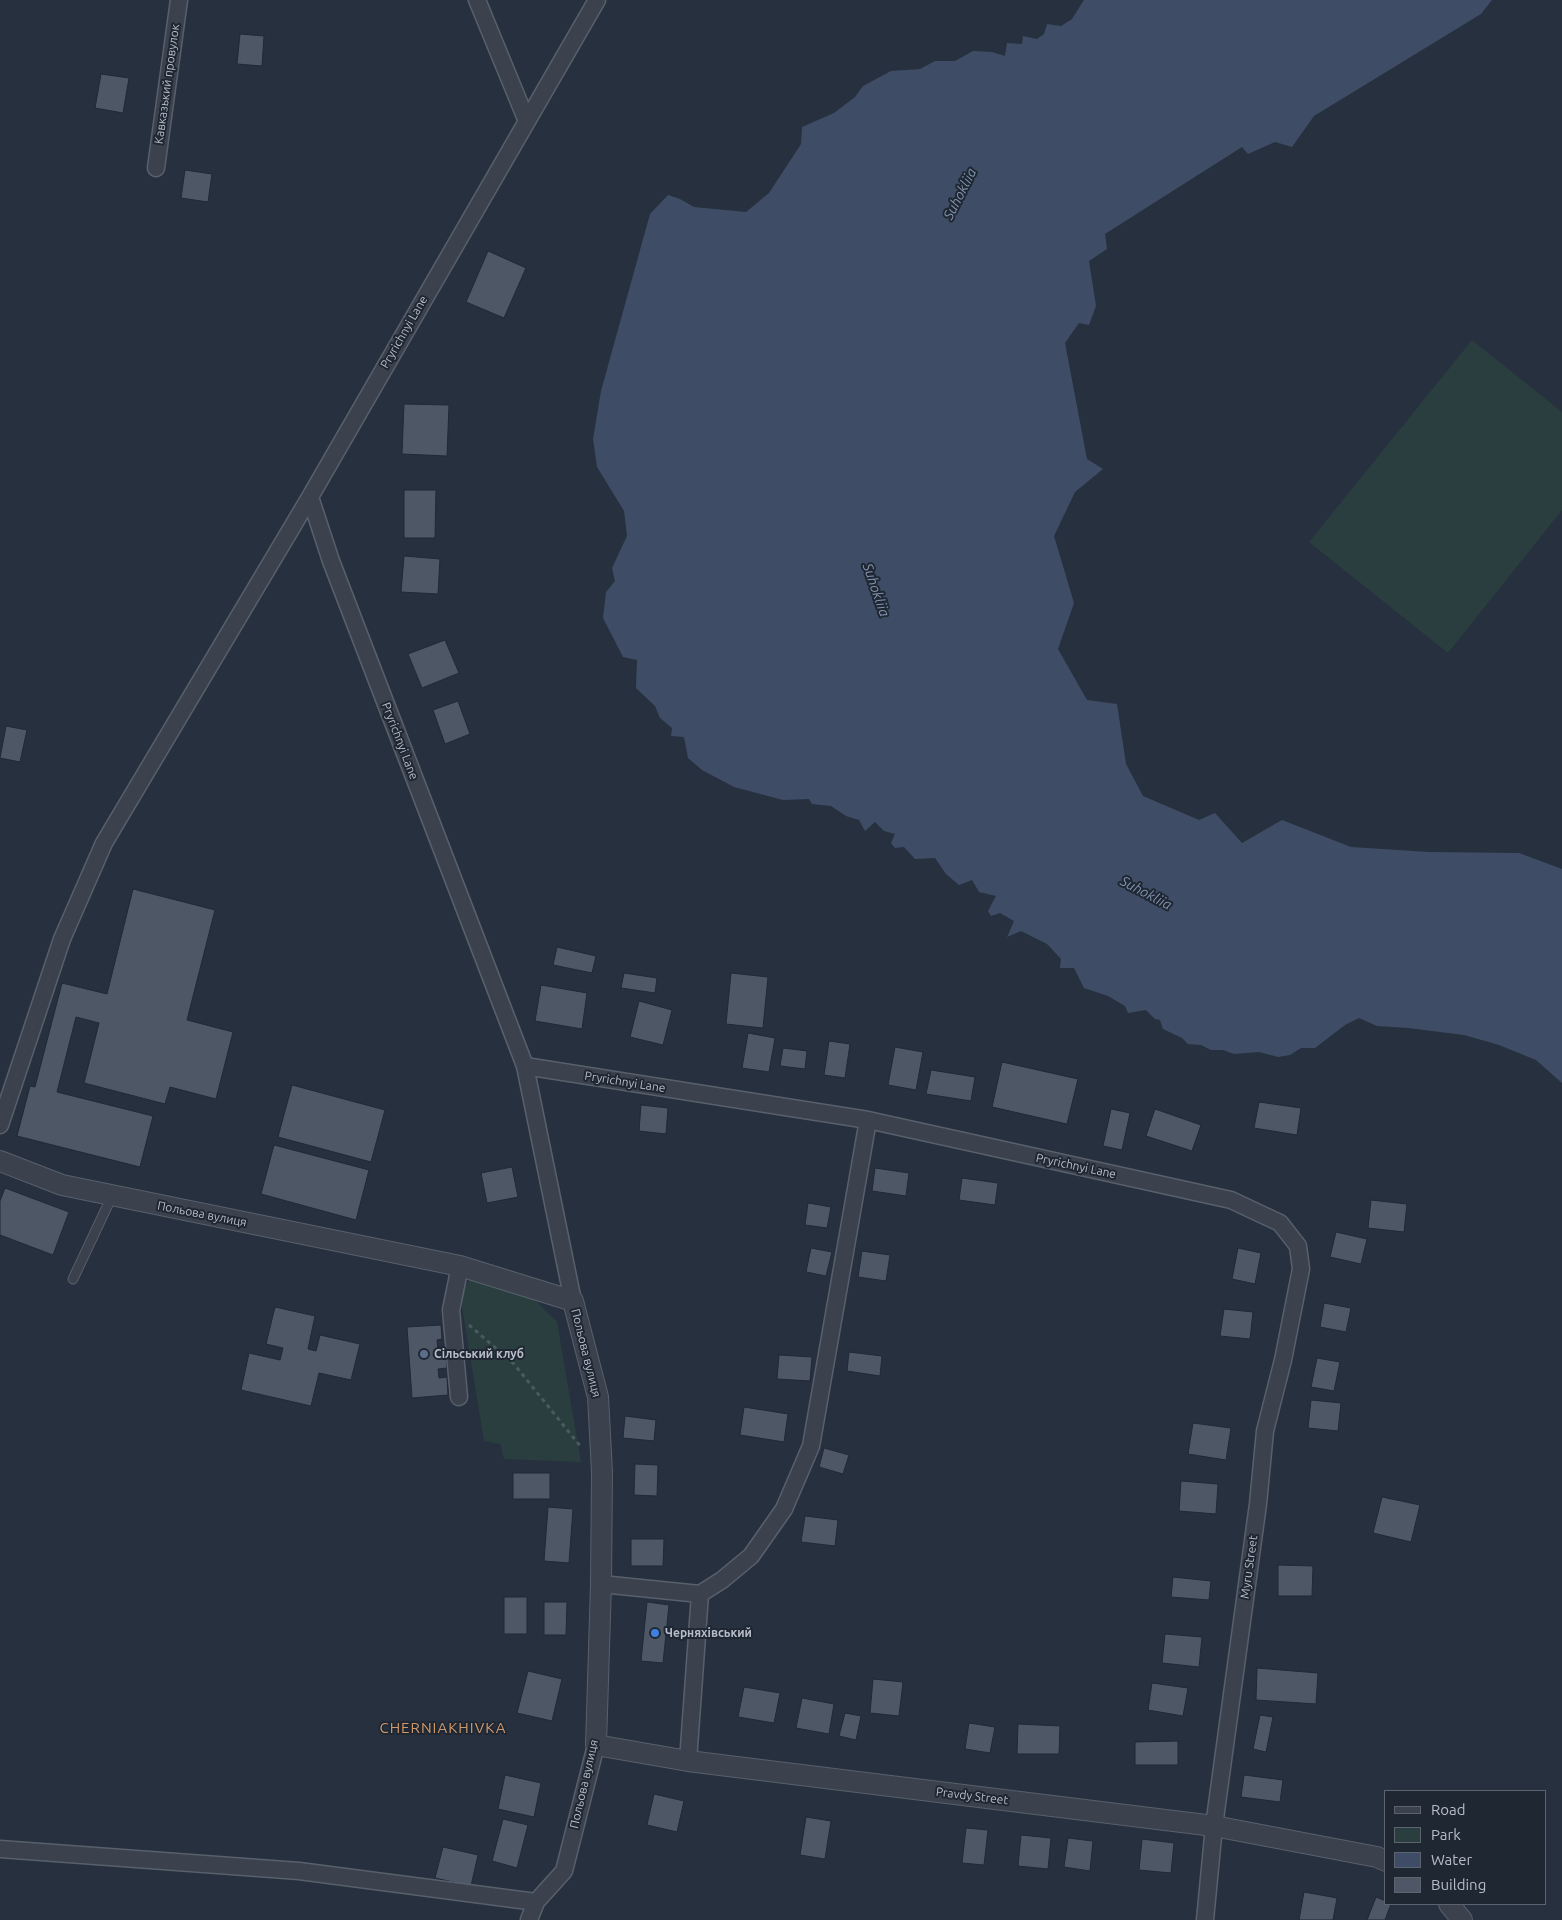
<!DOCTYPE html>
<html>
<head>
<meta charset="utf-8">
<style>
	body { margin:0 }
	#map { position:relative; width:1562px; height:1920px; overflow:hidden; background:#27303e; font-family:Ubuntu,sans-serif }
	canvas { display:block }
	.legend { position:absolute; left:1384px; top:1790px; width:162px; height:115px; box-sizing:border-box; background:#1f2733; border:1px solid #5c636f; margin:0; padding:6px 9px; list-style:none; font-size:15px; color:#b7bdc9 }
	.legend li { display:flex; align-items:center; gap:10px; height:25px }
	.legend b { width:25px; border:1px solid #5c636f }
</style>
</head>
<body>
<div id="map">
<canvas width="1562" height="1920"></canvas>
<ul class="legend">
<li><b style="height:6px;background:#3b424e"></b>Road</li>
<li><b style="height:14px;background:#2a3e40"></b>Park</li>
<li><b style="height:14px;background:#3e4d65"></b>Water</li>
<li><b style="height:14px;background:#4d5766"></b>Building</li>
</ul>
</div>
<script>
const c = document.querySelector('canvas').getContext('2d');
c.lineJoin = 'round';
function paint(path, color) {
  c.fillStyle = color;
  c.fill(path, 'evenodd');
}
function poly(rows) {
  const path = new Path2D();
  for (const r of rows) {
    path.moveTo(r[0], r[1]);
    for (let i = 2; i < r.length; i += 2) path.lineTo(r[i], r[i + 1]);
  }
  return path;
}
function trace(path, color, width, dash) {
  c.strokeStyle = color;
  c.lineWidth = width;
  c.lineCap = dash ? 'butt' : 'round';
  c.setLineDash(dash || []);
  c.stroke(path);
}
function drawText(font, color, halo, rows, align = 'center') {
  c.font = font + ' Ubuntu,sans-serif';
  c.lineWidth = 4;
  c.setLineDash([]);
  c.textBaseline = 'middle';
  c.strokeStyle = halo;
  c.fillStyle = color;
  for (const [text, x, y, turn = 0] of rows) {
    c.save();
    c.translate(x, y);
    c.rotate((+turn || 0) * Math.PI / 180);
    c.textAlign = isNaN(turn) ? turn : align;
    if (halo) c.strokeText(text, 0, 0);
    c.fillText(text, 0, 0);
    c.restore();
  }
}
paint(poly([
	[1472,340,1562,412,1562,510,1448,653,1309,542],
	[470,1279,491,1280,535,1300,557,1322,581,1462,504,1459,500,1444,484,1441,460,1295]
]), '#2a3e40');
paint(poly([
	[1084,0,1492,0,1481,14,1314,116,1292,147,1275,142,1248,154,1242,147,1105,234,1107,249,1089,261,1096,306,1089,325,1079,323,1065,343,1087,459,1103,469,1075,492,1054,536,1074,603,1058,649,1087,700,1117,704,1126,764,1143,796,1199,820,1215,813,1242,843,1282,820,1351,847,1429,852,1519,853,1562,869,1562,1083,1536,1060,1499,1045,1464,1035,1408,1028,1377,1026,1359,1018,1345,1025,1315,1048,1301,1048,1290,1055,1278,1057,1259,1052,1234,1054,1223,1050,1211,1050,1201,1045,1188,1044,1182,1038,1163,1029,1160,1020,1155,1019,1146,1010,1128,1013,1125,1006,1108,996,1084,988,1074,968,1060,968,1061,959,1047,944,1021,931,1007,937,1014,921,1000,913,991,916,988,911,996,896,979,892,972,880,959,885,946,874,935,858,915,859,904,847,895,848,891,843,895,834,884,831,875,822,865,831,859,820,846,816,831,806,812,804,809,799,783,800,734,787,702,770,688,758,684,737,671,736,672,728,660,718,655,706,636,688,637,660,623,657,603,618,606,592,615,581,612,568,627,536,624,511,597,467,593,439,601,391,650,214,668,195,680,199,694,207,746,212,769,193,801,144,802,127,834,113,855,97,863,86,891,71,920,69,935,61,955,61,973,51,992,52,1005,56,1007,43,1022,44,1023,36,1037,39,1044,34,1047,24,1061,26,1072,19]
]), '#3e4d65');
const building = poly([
	[240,34,264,36,262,66,237,64,240,34],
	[101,74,129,78,123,113,95,108,101,74],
	[185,170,212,174,208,202,181,198,185,170],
	[488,251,526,268,504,318,466,302,488,251],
	[404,404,449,405,447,456,402,454,404,404],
	[404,490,436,490,435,538,404,538,404,490],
	[404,556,440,559,438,594,401,592,404,556],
	[445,640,459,673,422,688,408,654,445,640],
	[458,701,470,734,445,744,433,710,458,701],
	[6,726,27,730,20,762,0,758,6,726],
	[133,889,215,910,187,1020,233,1032,216,1099,170,1087,165,1104,84,1083,99,1023,76,1017,57,1092,153,1116,140,1167,17,1136,30,1086,35,1087,62,983,107,994,133,889],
	[557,947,596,956,592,973,553,965,557,947],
	[624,973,657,978,655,993,621,988,624,973],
	[731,973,768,977,763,1028,726,1024,731,973],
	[541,985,587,993,582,1029,535,1021,541,985],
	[639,1001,672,1010,663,1045,630,1037,639,1001],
	[748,1033,775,1038,769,1072,742,1068,748,1033],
	[829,1041,850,1044,845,1078,824,1075,829,1041],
	[895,1047,923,1052,916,1090,888,1085,895,1047],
	[783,1048,807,1051,805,1069,780,1066,783,1048],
	[1002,1062,1078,1079,1067,1124,992,1107,1002,1062],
	[931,1070,975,1077,971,1101,926,1094,931,1070],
	[292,1085,385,1110,371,1162,278,1137,292,1085],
	[1259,1102,1301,1108,1297,1135,1254,1128,1259,1102],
	[641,1105,668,1108,666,1134,639,1131,641,1105],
	[1111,1109,1130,1113,1122,1150,1103,1146,1111,1109],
	[1155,1109,1201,1125,1192,1151,1146,1136,1155,1109],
	[274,1145,369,1170,356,1220,261,1194,274,1145],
	[512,1167,518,1197,487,1203,481,1173,512,1167],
	[875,1168,909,1173,906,1196,872,1191,875,1168],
	[962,1178,998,1183,995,1205,959,1200,962,1178],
	[5,1188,69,1212,53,1255,0,1235,0,1201,5,1188],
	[1371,1200,1407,1204,1404,1232,1368,1228,1371,1200],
	[808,1203,831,1207,827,1228,805,1225,808,1203],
	[1336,1232,1367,1239,1361,1264,1330,1257,1336,1232],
	[811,1248,832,1252,826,1276,806,1272,811,1248],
	[1238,1248,1261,1253,1255,1284,1232,1279,1238,1248],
	[862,1251,890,1255,886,1281,858,1277,862,1251],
	[1324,1303,1351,1308,1346,1332,1320,1327,1324,1303],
	[275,1307,315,1316,308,1349,316,1351,320,1335,360,1344,351,1380,319,1373,311,1406,241,1390,249,1353,280,1360,283,1348,266,1344,275,1307],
	[1224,1309,1253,1312,1250,1339,1220,1336,1224,1309],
	[441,1325,442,1339,437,1340,439,1357,446,1356,447,1368,438,1369,439,1378,447,1377,448,1395,412,1398,407,1327,441,1325],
	[849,1352,882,1356,880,1376,847,1371,849,1352],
	[779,1355,812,1357,810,1381,777,1379,779,1355],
	[1317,1358,1340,1362,1334,1391,1311,1387,1317,1358],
	[1311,1400,1341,1403,1338,1431,1308,1428,1311,1400],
	[744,1407,788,1414,784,1442,740,1435,744,1407],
	[625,1416,656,1420,654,1441,623,1438,625,1416],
	[1193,1423,1231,1428,1226,1460,1188,1454,1193,1423],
	[824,1448,849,1455,843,1474,819,1467,824,1448],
	[635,1464,658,1465,657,1496,634,1495,635,1464],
	[513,1473,550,1473,550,1499,513,1499,513,1473],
	[1181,1481,1218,1484,1216,1514,1179,1511,1181,1481],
	[1382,1497,1420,1505,1411,1542,1373,1533,1382,1497],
	[548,1507,573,1509,569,1563,544,1561,548,1507],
	[805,1516,838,1520,835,1546,801,1542,805,1516],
	[631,1539,664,1539,663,1566,631,1566,631,1539],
	[1278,1565,1313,1566,1312,1596,1278,1596,1278,1565],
	[1173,1577,1211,1581,1209,1600,1171,1597,1173,1577],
	[504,1597,527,1597,527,1634,504,1634,504,1597],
	[544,1602,567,1602,566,1635,544,1635,544,1602],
	[647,1602,669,1605,663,1663,641,1661,647,1602],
	[1165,1634,1202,1637,1199,1667,1162,1663,1165,1634],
	[1257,1668,1318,1673,1316,1704,1256,1700,1257,1668],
	[528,1671,562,1679,552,1721,517,1713,528,1671],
	[873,1679,903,1682,899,1716,870,1713,873,1679],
	[1152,1683,1188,1688,1183,1716,1148,1710,1152,1683],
	[744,1687,780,1693,774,1723,738,1717,744,1687],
	[802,1698,834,1704,829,1734,796,1728,802,1698],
	[845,1713,861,1716,856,1740,839,1736,845,1713],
	[1260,1715,1273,1717,1266,1752,1253,1749,1260,1715],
	[969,1723,995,1727,990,1753,965,1749,969,1723],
	[1018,1724,1060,1726,1059,1754,1017,1754,1018,1724],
	[1178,1741,1178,1765,1135,1765,1135,1742,1178,1741],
	[505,1775,541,1783,534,1817,498,1809,505,1775],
	[1244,1775,1283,1780,1280,1802,1241,1797,1244,1775],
	[654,1794,684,1801,677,1832,647,1825,654,1794],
	[806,1817,831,1821,825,1859,800,1855,806,1817],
	[503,1819,528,1825,517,1868,492,1861,503,1819],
	[966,1828,988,1830,984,1865,962,1863,966,1828],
	[1021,1835,1051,1838,1048,1869,1018,1866,1021,1835],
	[1068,1838,1093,1841,1090,1871,1064,1867,1068,1838],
	[1142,1839,1174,1843,1171,1873,1139,1870,1142,1839],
	[443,1847,478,1855,471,1886,435,1878,443,1847],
	[1304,1892,1337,1898,1333,1920,1299,1920,1304,1892],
	[1376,1897,1386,1901,1386,1904,1391,1904,1385,1920,1367,1920,1376,1897]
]);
paint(building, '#4d5766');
trace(building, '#212935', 1);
const service = poly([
	[73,1279,112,1196]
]);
const minor = poly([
	[477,0,526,119],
	[156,168,179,0],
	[310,497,331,561,525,1066,868,1120,811,1446,784,1509,751,1556,722,1580,700,1594],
	[525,1066,573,1301],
	[868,1120,1231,1200,1280,1223,1298,1246,1301,1269,1283,1360,1265,1431,1258,1504,1214,1826,1205,1920],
	[0,1125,62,939,104,843,310,497,597,0],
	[459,1397,451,1310,460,1266],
	[601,1584,700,1594],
	[688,1761,700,1594],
	[0,1849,299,1871,536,1902],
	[529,1920,536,1902,564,1871,596,1745]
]);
const tertiary = poly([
	[0,1161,62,1185,460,1266,573,1301,598,1397,602,1472,601,1584,596,1745,688,1761,1214,1826,1377,1857,1386,1861],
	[1449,1904,1462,1920]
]);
trace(service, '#58606c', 11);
trace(minor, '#58606c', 19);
trace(tertiary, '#58606c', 22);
trace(poly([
	[469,1325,514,1364,581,1447]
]), '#495b5e', 3, [4, 4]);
trace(service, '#3b424e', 9);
trace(minor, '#3b424e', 16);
trace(tertiary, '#3b424e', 20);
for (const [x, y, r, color] of [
	[424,1354,5,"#5c6f8a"],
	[655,1633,5,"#3f7fe0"]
]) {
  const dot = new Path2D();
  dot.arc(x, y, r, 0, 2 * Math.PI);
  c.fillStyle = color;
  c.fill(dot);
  trace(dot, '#1f2733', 2);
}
drawText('12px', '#b7bdc9', '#1f2733', [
	["Кавказький провулок",167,84,-82],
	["Pryrichnyi Lane",404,332,-60],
	["Pryrichnyi Lane",400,741,69],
	["Pryrichnyi Lane",625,1082,9],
	["Pryrichnyi Lane",1076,1166,12],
	["Польова вулиця",202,1214,11],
	["Польова вулиця",586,1353,76],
	["Myru Street",1249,1567,-82],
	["Польова вулиця",584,1784,-77],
	["Pravdy Street",972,1796,7]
]);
drawText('bold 12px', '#b7bdc9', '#1f2733', [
	["Сільський клуб",434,1354],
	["Черняхівський",665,1633]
], 'left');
drawText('italic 14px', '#8193ae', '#1f2733', [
	["Suhokliia",960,194,-63],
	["Suhokliia",876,590,71],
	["Suhokliia",1146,893,28]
]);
c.letterSpacing = '1px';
drawText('15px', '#ce9a6d', '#1f2733', [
	["CHERNIAKHIVKA",443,1728]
]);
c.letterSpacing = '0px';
</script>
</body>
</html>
